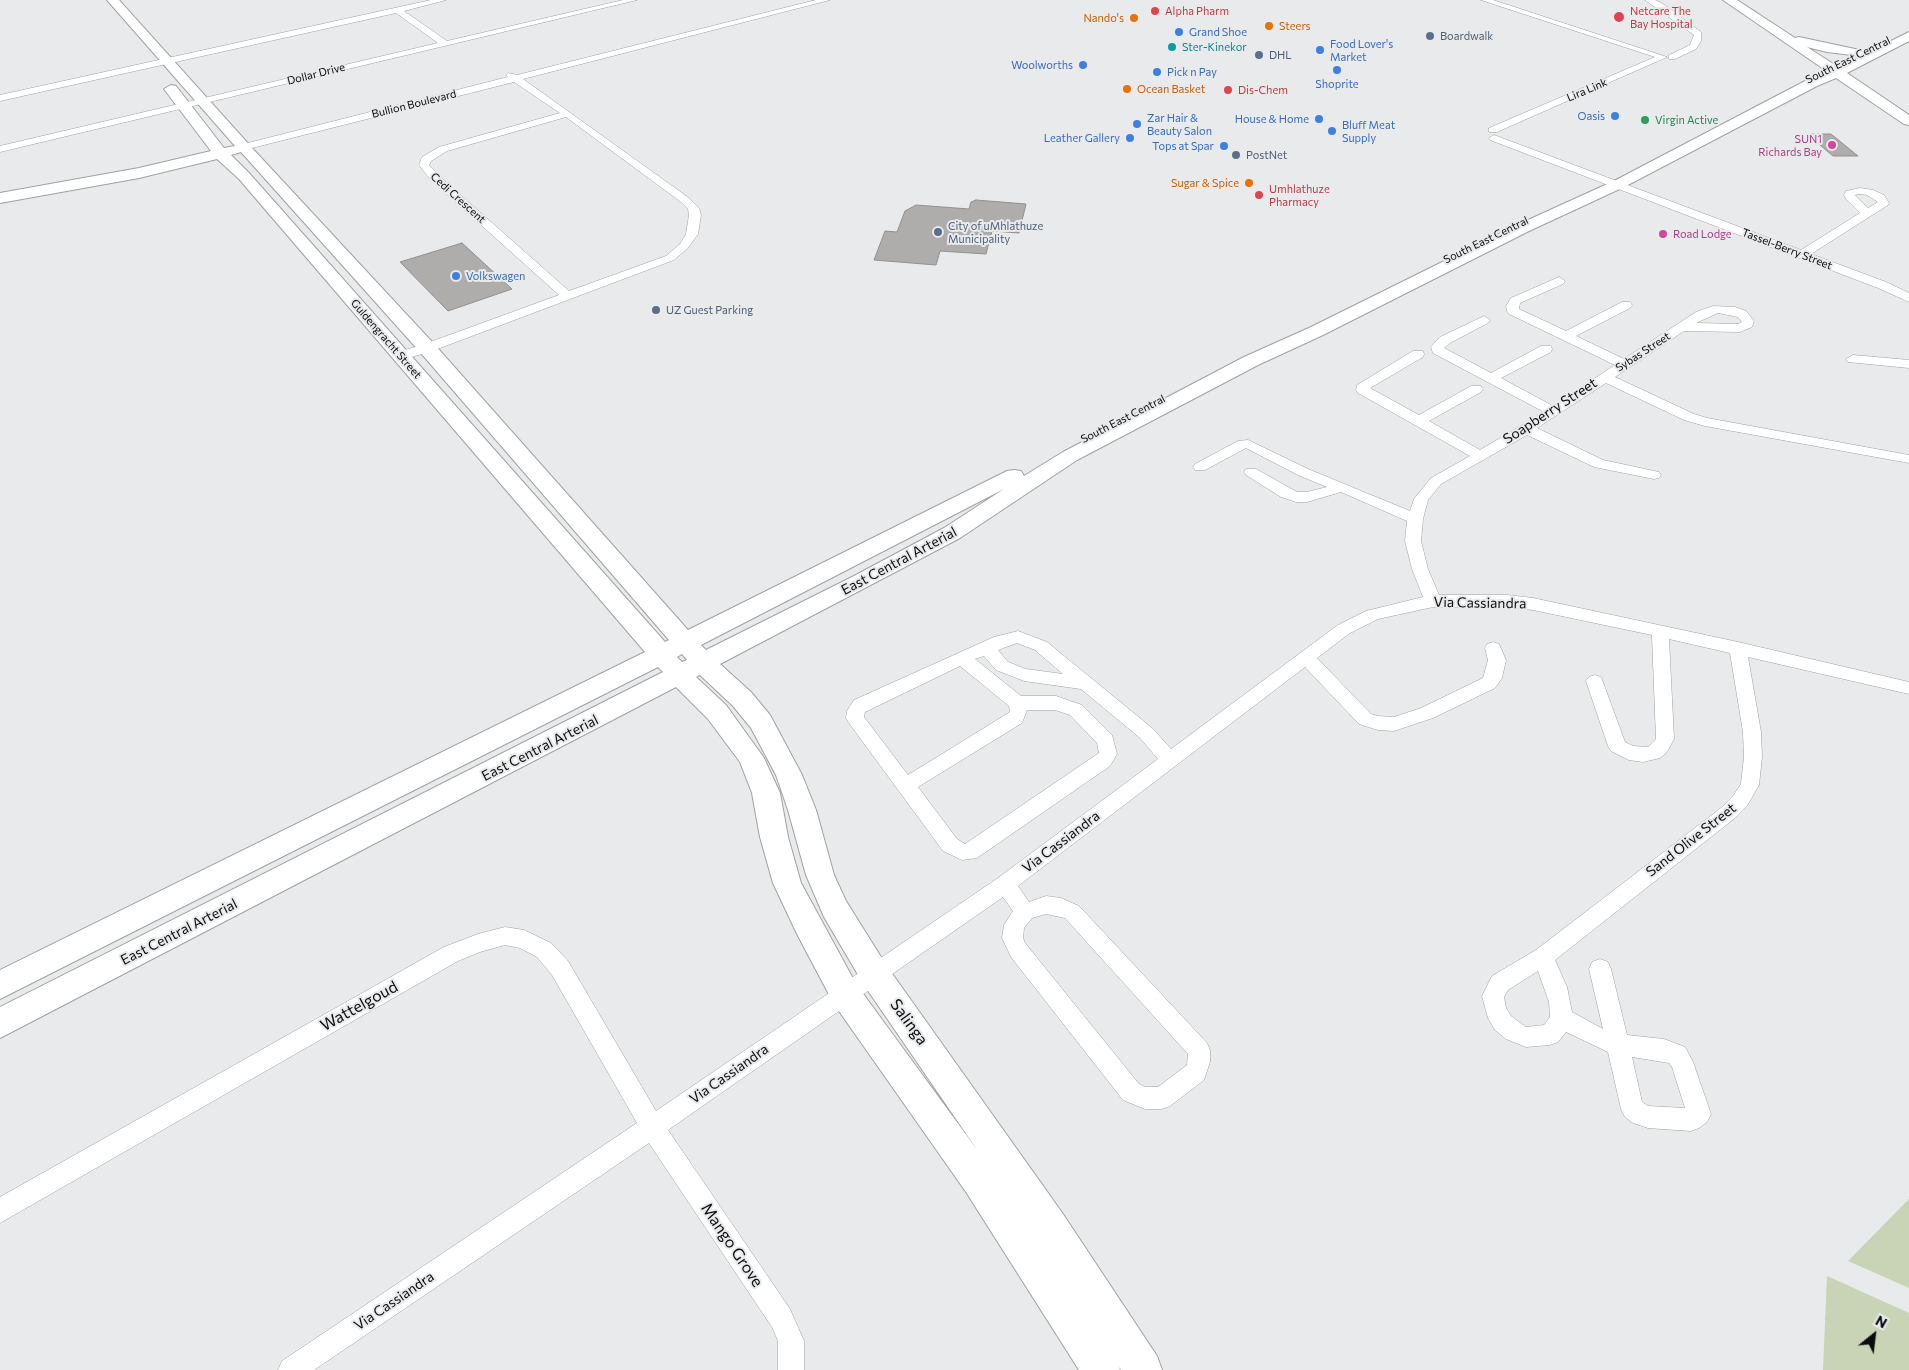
<!DOCTYPE html>
<html>
<head>
<meta charset="utf-8">
<style>
	body { margin:0 }
	#map { position:relative; width:1909px; height:1370px; overflow:hidden; background:#e8eaec; font-family:Commissioner,sans-serif }
	canvas { display:block }
	.north { position:absolute; left:1849px; top:1310px; width:50px; height:50px; -webkit-text-stroke:4px #e8eaec; paint-order:stroke; rotate:29deg; font-size:14px; font-weight:700; line-height:20px; text-align:center; color:#0b0c0d }
	.north::after { content:''; display:block; margin:auto; width:18px; height:22px; background:#0b0c0d; clip-path:polygon(50% 0,100% 100%,50% 72%,0 100%) }
</style>
</head>
<body>
<div id="map">
<canvas width="1909" height="1370"></canvas>
<div class="north">N</div>
</div>
<script>
const c = document.querySelector('canvas').getContext('2d');
c.lineJoin = 'round';
function paint(path, color) {
  c.fillStyle = color;
  c.fill(path, 'evenodd');
}
function poly(rows) {
  const path = new Path2D();
  for (const r of rows) {
    path.moveTo(r[0], r[1]);
    for (let i = 2; i < r.length; i += 2) path.lineTo(r[i], r[i + 1]);
  }
  return path;
}
function trace(path, color, width, dash) {
  c.strokeStyle = color;
  c.lineWidth = width;
  c.lineCap = dash ? 'butt' : 'round';
  c.setLineDash(dash || []);
  c.stroke(path);
}
function drawText(font, color, halo, rows, align = 'center') {
  c.font = font + ' Commissioner,sans-serif';
  c.lineWidth = 4;
  c.setLineDash([]);
  c.textBaseline = 'middle';
  c.strokeStyle = halo;
  c.fillStyle = color;
  for (const [text, x, y, turn = 0] of rows) {
    c.save();
    c.translate(x, y);
    c.rotate((+turn || 0) * Math.PI / 180);
    c.textAlign = isNaN(turn) ? turn : align;
    if (halo) c.strokeText(text, 0, 0);
    c.fillText(text, 0, 0);
    c.restore();
  }
}
paint(poly([
	[1909,1199,1909,1288,1848,1261],
	[1827,1276,1909,1313,1909,1370,1823,1370]
]), '#c9d3b5');
const building = poly([
	[1807,134,1831,134,1858,156,1833,156,1807,134],
	[976,200,1026,204,1019,233,992,231,986,254,940,251,936,265,874,260,885,231,897,232,905,211,916,205,969,209,971,202,976,200],
	[462,243,512,289,448,311,400,262,462,243]
]);
paint(building, '#afacac');
trace(building, '#92908f', 1);
const street = poly([
	[431,0,446,0,404,11,447,41,623,0,637,0,0,152,0,146,438,43,396,13,0,101,0,95,431,0],
	[816,0,830,0,523,79,689,198,699,208,701,215,698,234,688,248,674,260,432,351,405,359,395,359,393,356,395,353,422,345,559,295,430,179,419,165,422,157,439,147,560,113,514,82,244,150,239,147,240,145,508,77,506,75,508,73,517,75,816,0],
	[566,117,681,202,688,209,689,215,686,234,680,244,666,256,569,291,438,175,429,165,431,161,447,151,566,117],
	[1481,0,1493,0,1667,57,1497,132,1489,132,1489,128,1655,57,1481,0],
	[1645,0,1655,0,1663,4,1701,32,1701,41,1696,49,1675,59,1669,59,1669,55,1690,45,1694,35,1645,0],
	[1494,135,1801,250,1860,213,1846,199,1844,195,1846,191,1860,188,1873,190,1884,195,1889,203,1888,205,1811,254,1886,282,1909,293,1909,302,1878,288,1490,140,1489,138,1494,135],
	[1860,194,1867,195,1878,202,1868,208,1855,195,1860,194],
	[1559,277,1565,281,1563,284,1520,303,1519,309,1566,331,1622,302,1630,302,1632,305,1630,308,1576,336,1624,359,1696,312,1713,306,1735,307,1746,311,1754,321,1752,327,1740,332,1684,331,1615,377,1694,414,1707,418,1909,455,1909,463,1705,426,1684,420,1606,383,1537,428,1603,460,1659,472,1661,475,1659,478,1654,479,1594,467,1527,435,1441,484,1428,500,1423,519,1421,541,1428,569,1439,595,1507,595,1533,598,1738,642,1909,682,1909,694,1748,657,1761,732,1762,757,1759,785,1747,806,1735,818,1555,960,1567,987,1572,1012,1603,1029,1589,969,1592,962,1600,959,1608,962,1611,969,1627,1035,1664,1039,1685,1047,1693,1062,1711,1114,1707,1122,1699,1128,1691,1131,1648,1128,1633,1123,1625,1117,1621,1109,1608,1052,1566,1032,1558,1042,1550,1045,1526,1047,1506,1039,1495,1030,1488,1018,1482,996,1492,976,1536,950,1721,808,1733,796,1741,784,1744,757,1743,732,1730,653,1669,639,1674,739,1667,752,1660,758,1643,762,1629,760,1611,751,1608,746,1586,681,1589,677,1595,675,1601,677,1625,742,1633,746,1648,747,1656,739,1652,635,1533,610,1507,607,1433,607,1378,619,1350,633,1317,658,1371,714,1378,716,1394,717,1421,708,1483,678,1488,660,1485,648,1487,644,1493,642,1499,644,1506,660,1502,678,1495,688,1433,718,1394,731,1378,730,1359,724,1305,667,1018,886,1029,902,1046,896,1061,898,1079,906,1207,1043,1210,1050,1210,1062,1204,1080,1170,1106,1162,1109,1145,1109,1123,1100,1011,957,1002,938,1004,925,1013,911,1003,897,668,1130,790,1309,804,1341,804,1370,778,1370,778,1341,772,1327,649,1143,314,1370,278,1370,282,1361,637,1123,552,975,537,957,520,948,505,945,480,952,458,961,0,1223,0,1197,444,947,478,934,505,927,524,930,551,943,568,961,656,1111,998,878,1158,759,1140,738,1081,689,1024,681,996,670,984,656,975,659,1021,696,1056,696,1082,705,1112,735,1117,754,1110,766,977,858,962,860,943,851,849,723,846,718,847,711,854,700,994,637,1018,631,1047,642,1152,728,1171,749,1338,625,1366,611,1423,597,1412,569,1405,541,1407,521,1341,492,1307,502,1296,502,1281,497,1246,475,1244,472,1246,469,1256,469,1297,492,1307,492,1327,487,1298,475,1246,448,1205,470,1195,470,1193,467,1195,464,1238,441,1248,440,1308,469,1410,511,1414,499,1431,478,1470,456,1358,393,1356,390,1357,385,1413,351,1423,351,1424,354,1423,357,1370,388,1419,415,1471,386,1481,386,1483,389,1481,392,1429,421,1480,450,1544,412,1433,353,1431,347,1440,337,1484,316,1490,320,1488,323,1450,343,1444,348,1491,373,1541,346,1551,346,1552,349,1551,352,1501,378,1553,406,1615,365,1509,314,1507,311,1506,306,1511,298,1559,277],
	[1718,313,1738,317,1742,322,1738,324,1696,323,1718,313],
	[1017,643,1035,650,1063,674,1026,669,1008,662,998,650,1017,643],
	[960,666,1009,706,1010,712,908,775,864,717,865,712,960,666],
	[1027,710,1055,710,1070,715,1097,743,1099,753,965,844,957,839,918,787,1022,723,1027,710],
	[1046,914,1065,918,1188,1054,1187,1065,1158,1087,1145,1087,1139,1084,1025,943,1023,938,1024,928,1032,918,1046,914],
	[1538,971,1549,1002,1550,1017,1544,1025,1526,1027,1511,1016,1506,1008,1504,997,1508,990,1538,971],
	[1632,1057,1669,1063,1672,1067,1685,1108,1648,1106,1642,1102,1632,1057],
	[1853,355,1909,360,1909,368,1848,362,1846,359,1853,355]
]);
const secondary = poly([
	[107,0,119,0,253,149,434,344,688,630,1007,471,1014,470,1021,471,1024,476,1063,452,1244,357,1311,327,1517,225,1614,181,1807,80,1828,72,1723,0,1737,0,1795,38,1799,37,1869,52,1909,32,1909,41,1847,73,1909,115,1909,125,1904,124,1836,78,1817,86,1624,187,1529,231,1323,335,1258,365,1077,460,960,538,720,664,751,692,770,715,802,775,816,810,834,875,846,901,886,965,1063,1214,1157,1356,1162,1370,1121,1370,1119,1367,1120,1370,1079,1370,966,1192,834,1004,797,934,773,883,760,837,752,793,740,762,708,719,676,687,0,1038,0,1007,663,672,658,667,0,999,0,970,645,652,239,179,217,159,139,178,0,203,0,193,139,168,211,151,164,89,171,85,176,86,224,148,235,146,107,0],
	[1807,47,1827,52,1860,56,1838,67,1807,47],
	[241,152,420,352,669,640,665,642,249,173,231,155,241,152],
	[1004,489,944,528,854,576,706,650,701,645,1004,489],
	[682,654,687,660,682,662,677,657,682,654],
	[700,675,733,706,751,728,776,775,788,810,806,875,824,917,864,985,978,1151,856,984,801,883,788,837,780,793,764,758,726,705,696,677,700,675]
]);
trace(street, '#9fa1a3', 1);
trace(secondary, '#9fa1a3', 2);
paint(street, '#fff');
paint(secondary, '#fff');
for (const [x, y, r, color] of [
	[1155,11,5,"#e0444e"],
	[1619,17,6,"#e0444e"],
	[1134,18,5,"#e8710a"],
	[1269,26,5,"#e8710a"],
	[1179,32,5,"#3f7fe0"],
	[1430,36,5,"#5c6f8a"],
	[1172,47,5,"#0f9aa8"],
	[1320,50,5,"#3f7fe0"],
	[1259,55,5,"#5c6f8a"],
	[1083,65,5,"#3f7fe0"],
	[1337,70,5,"#3f7fe0"],
	[1157,72,5,"#3f7fe0"],
	[1127,89,5,"#e8710a"],
	[1228,90,5,"#e0444e"],
	[1615,116,5,"#3f7fe0"],
	[1319,119,5,"#3f7fe0"],
	[1645,120,5,"#2e9e5b"],
	[1137,124,5,"#3f7fe0"],
	[1332,131,5,"#3f7fe0"],
	[1130,138,5,"#3f7fe0"],
	[1832,145,5,"#d1479c"],
	[1224,146,5,"#3f7fe0"],
	[1236,155,5,"#5c6f8a"],
	[1249,183,5,"#e8710a"],
	[1259,195,5,"#e0444e"],
	[938,232,5,"#5c6f8a"],
	[1663,234,5,"#d1479c"],
	[456,276,5,"#3f7fe0"],
	[656,310,5,"#5c6f8a"]
]) {
  const dot = new Path2D();
  dot.arc(x, y, r, 0, 2 * Math.PI);
  c.fillStyle = color;
  c.fill(dot);
  trace(dot, '#e8eaec', 2);
}
drawText('11px', '#be3a42', '#e8eaec', [
	["Alpha Pharm",1165,11],
	["Netcare The",1630,11],
	["Bay Hospital",1630,24],
	["Dis-Chem",1238,90],
	["Umhlathuze",1269,189],
	["Pharmacy",1269,202]
], 'left');
drawText('11px', '#c56008', '#e8eaec', [
	["Nando's",1124,18],
	["Steers",1279,26,"left"],
	["Ocean Basket",1137,89,"left"],
	["Sugar & Spice",1239,183]
], 'right');
drawText('11px', '#366cbe', '#e8eaec', [
	["Grand Shoe",1189,32],
	["Food Lover's",1330,44],
	["Market",1330,57],
	["Woolworths",1073,65,"right"],
	["Pick n Pay",1167,72],
	["Shoprite",1337,84,"center"],
	["Oasis",1605,116,"right"],
	["Zar Hair &",1147,118],
	["Beauty Salon",1147,131],
	["House & Home",1309,119,"right"],
	["Bluff Meat",1342,125],
	["Supply",1342,138],
	["Leather Gallery",1120,138,"right"],
	["Tops at Spar",1214,146,"right"],
	["Volkswagen",466,276]
], 'left');
drawText('11px', '#4e5e75', '#e8eaec', [
	["Boardwalk",1440,36],
	["DHL",1269,55],
	["PostNet",1246,155],
	["City of uMhlathuze",948,226],
	["Municipality",948,239],
	["UZ Guest Parking",666,310]
], 'left');
drawText('11px', '#0d838f', '#e8eaec', [
	["Ster-Kinekor",1182,47]
], 'left');
drawText('11px', '#0b0c0d', '#e8eaec', [
	["South East Central",1848,60,-26],
	["Dollar Drive",316,74,-14],
	["Lira Link",1587,90,-23],
	["Bullion Boulevard",414,104,-14],
	["Cedi Crescent",458,198,42],
	["South East Central",1486,240,-26],
	["Tassel-Berry Street",1787,249,21],
	["Guldengracht Street",386,339,49],
	["Sybas Street",1643,352,-33],
	["South East Central",1123,419,-27]
]);
drawText('11px', '#27864d', '#e8eaec', [
	["Virgin Active",1655,120]
], 'left');
drawText('11px', '#b23c85', '#e8eaec', [
	["SUN1",1822,139],
	["Richards Bay",1822,152],
	["Road Lodge",1673,234,"left"]
], 'right');
drawText('14px', '#0b0c0d', '#e8eaec', [
	["Soapberry Street",1550,411,-33],
	["East Central Arterial",899,561,-28],
	["Via Cassiandra",1480,603,1],
	["East Central Arterial",540,748,-27],
	["Sand Olive Street",1691,840,-38],
	["Via Cassiandra",1061,842,-37],
	["East Central Arterial",179,932,-27],
	["Via Cassiandra",729,1074,-35],
	["Via Cassiandra",394,1301,-34]
]);
drawText('16px', '#0b0c0d', '#e8eaec', [
	["Wattelgoud",359,1006,-29],
	["Salinga",909,1022,54],
	["Mango Grove",732,1245,56]
]);
</script>
</body>
</html>
